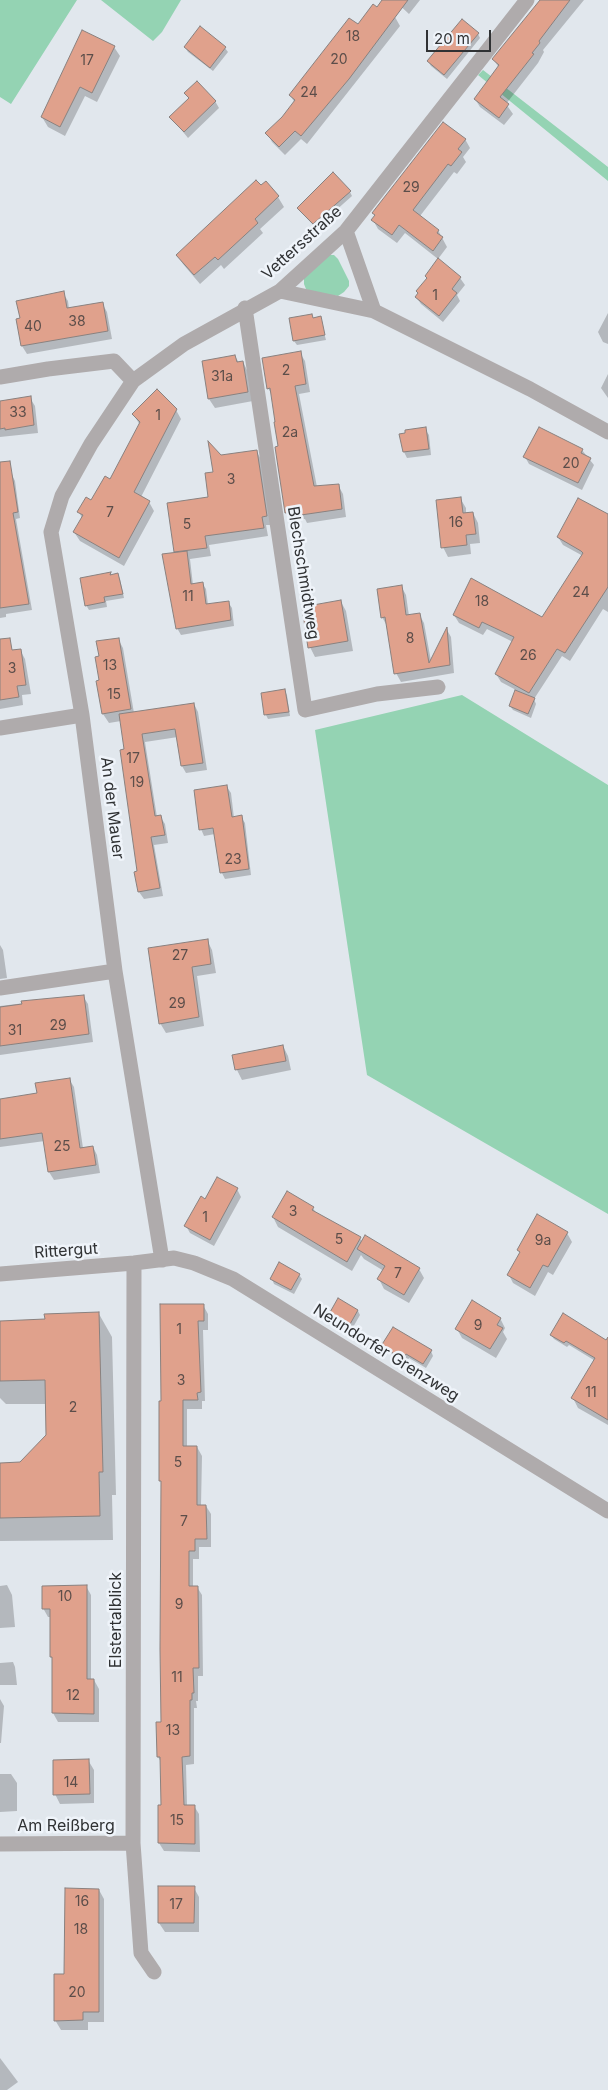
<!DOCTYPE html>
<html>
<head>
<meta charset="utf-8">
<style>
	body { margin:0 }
	#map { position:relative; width:608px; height:2090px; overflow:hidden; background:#e1e7ed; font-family:Inter,sans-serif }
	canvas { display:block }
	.scale { position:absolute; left:426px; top:30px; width:65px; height:22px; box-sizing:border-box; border:2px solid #303234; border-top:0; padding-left:6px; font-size:15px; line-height:18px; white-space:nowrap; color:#303234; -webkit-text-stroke:4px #eff4fa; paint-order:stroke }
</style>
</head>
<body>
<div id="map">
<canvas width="608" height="2090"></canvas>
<div class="scale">20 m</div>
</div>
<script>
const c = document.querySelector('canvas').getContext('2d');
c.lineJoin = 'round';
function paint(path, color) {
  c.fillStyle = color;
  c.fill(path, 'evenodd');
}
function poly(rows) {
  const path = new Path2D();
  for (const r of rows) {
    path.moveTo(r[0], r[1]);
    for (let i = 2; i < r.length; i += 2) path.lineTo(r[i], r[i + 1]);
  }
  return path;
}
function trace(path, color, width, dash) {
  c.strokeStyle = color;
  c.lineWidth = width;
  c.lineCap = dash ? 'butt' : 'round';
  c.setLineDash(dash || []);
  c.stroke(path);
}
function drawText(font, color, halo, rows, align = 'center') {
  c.font = font + ' Inter,sans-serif';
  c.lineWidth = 5;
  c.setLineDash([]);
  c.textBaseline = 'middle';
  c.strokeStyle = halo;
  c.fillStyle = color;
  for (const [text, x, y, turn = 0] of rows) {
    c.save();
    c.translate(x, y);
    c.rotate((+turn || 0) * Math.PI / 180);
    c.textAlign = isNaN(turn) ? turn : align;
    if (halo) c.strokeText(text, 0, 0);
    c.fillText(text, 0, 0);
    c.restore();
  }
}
paint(poly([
	[0,0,77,0,11,104,0,97],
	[101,0,181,0,162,32,153,41],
	[483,70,608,167,608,181,478,75],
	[328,255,334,255,338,259,349,281,349,286,344,292,338,296,313,293,306,289,304,284,304,278],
	[462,695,608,785,608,1214,367,1075,315,730]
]), '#94d3b3');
paint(poly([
	[394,0,420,0,409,14],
	[540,0,584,0,543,50,544,52,538,63,506,104,513,114,504,125,480,107,475,99,499,68,494,60],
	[395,17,400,26,307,144,301,139,285,155,272,142,267,133,283,118,295,103,290,95,358,26],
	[478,34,480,38,447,79,431,66,428,61],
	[114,47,120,56,97,102,85,96,65,136,48,127,42,117],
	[185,47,225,48,228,52,213,71,188,52],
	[186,93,215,101,219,108,188,138,171,117,189,99],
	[465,139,470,148,463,157,466,162,457,174,454,172,420,216,438,230,447,247,438,259,405,233,397,243,378,229,373,220,376,216,374,213],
	[266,183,278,197,284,207,260,229,263,233,224,269,221,265,200,284,183,264,177,255],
	[350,192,352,196,316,228,301,212],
	[439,260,460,278,465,285,457,295,460,301,443,322,421,304,416,297],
	[63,293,68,301,69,309,102,303,107,312,112,339,27,354,22,346],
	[608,313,608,344,603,342,598,332],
	[320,318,326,340,297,345,294,341,314,319],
	[300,353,305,361,310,392,299,394,317,487,338,485,343,494,346,517,307,523,305,519,291,521,286,513,277,448,279,447,273,397,268,388],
	[235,356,239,363,243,362,248,372,253,401,215,408,209,399],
	[608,374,608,398,601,388],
	[30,398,35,406,38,433,0,437,0,407],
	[176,410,181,419,141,497,149,502,154,511,124,566,80,541,74,532,82,518,79,512,92,501,110,481,140,425,133,414],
	[425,429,429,435,431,455,407,458,404,452],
	[582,450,594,465,582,490,529,464,525,457],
	[256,451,261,459,271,525,266,525,268,536,209,545,211,556,190,559,193,585,202,583,206,589,208,605,228,602,232,608,234,626,181,635,177,628,177,554,169,504,210,498,214,473,221,457],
	[12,475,15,481,20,518,16,519,32,610,6,614,6,617,0,618,0,477],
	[460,498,466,508,466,514,473,513,478,523,480,543,470,544,471,554,448,557,443,547],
	[578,499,608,514,608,612,603,609,570,661,562,656,534,699,536,704,531,718,513,710,510,706,516,690,501,682,496,674,513,642,487,629,483,635,459,623,454,615,542,618,583,556,563,545,558,537],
	[111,574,112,576,118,575,120,579,124,598,106,601,107,607,89,610,86,605,81,579],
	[401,586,406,595,409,616,419,614,424,623,431,661,447,630,451,637,454,673,401,682,396,673,387,626,382,617],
	[341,602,346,611,353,651,315,657,310,647],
	[118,639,123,648,134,713,194,704,198,712,207,770,186,773,182,766,178,737,145,742,157,817,160,816,165,824,168,843,154,845,163,896,144,899,139,892,139,872,121,721,109,723,103,714,98,682,100,681,100,657],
	[20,650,25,659,31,694,22,695,23,705,0,709,0,654],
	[285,691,287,695,290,716,268,719,266,715],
	[227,787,231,793,234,818,241,817,245,823,251,875,225,879,222,873,215,834,204,836,201,829],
	[207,940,212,950,216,973,197,976,204,1026,166,1033,160,1023],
	[0,945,3,950,7,978,0,979],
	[83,996,88,1004,93,1042,0,1055,0,1006],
	[283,1046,288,1056,291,1070,242,1080,237,1070,234,1056],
	[69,1079,74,1087,83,1148,93,1147,97,1155,100,1173,54,1180,49,1172,45,1141,0,1147,0,1100,38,1094],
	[237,1189,241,1197,214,1246,190,1233,186,1226,206,1200],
	[313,1208,316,1213,360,1238,362,1242,419,1269,424,1278,409,1303,384,1289,379,1279,384,1271,364,1259,361,1255,352,1271,278,1227,273,1217],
	[538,1216,567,1233,572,1242,553,1275,548,1272,535,1296,513,1283,509,1275,521,1253,518,1250],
	[299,1275,302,1279,294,1294,274,1284,272,1279],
	[203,1305,208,1314,208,1330,203,1330,205,1401,202,1401,202,1409,187,1409,187,1447,197,1447,202,1456,201,1506,206,1506,211,1514,211,1547,199,1547,199,1559,193,1559,193,1587,197,1587,202,1595,203,1676,198,1676,198,1701,196,1701,197,1708,194,1708,194,1764,186,1765,187,1806,194,1806,199,1814,200,1852,164,1851,159,1843,162,1806,161,1762,158,1757,163,1723,162,1484,160,1480,162,1402],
	[358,1311,360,1315,352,1329,333,1318,330,1314],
	[99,1314,112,1337,116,1495,112,1495,113,1540,0,1541,0,1464,20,1464,47,1436,47,1404,6,1404,0,1398,0,1322,46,1321],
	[500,1318,505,1328,503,1332,507,1339,496,1358,462,1338,457,1329],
	[551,1335,608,1342,608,1355,602,1365,569,1345,567,1347,554,1339],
	[383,1346,431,1351,433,1356,426,1368,409,1358,406,1363,386,1350],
	[608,1389,608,1425,578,1408,573,1398],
	[7,1585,12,1595,15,1627,0,1628,0,1586],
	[86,1586,91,1595,91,1680,94,1680,99,1689,99,1722,58,1722,53,1713,53,1660,51,1657,51,1617,48,1617,43,1608],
	[13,1662,15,1667,17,1685,0,1685,0,1663],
	[0,1699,4,1706,1,1743,0,1743],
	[88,1760,94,1770,94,1803,60,1804,55,1794],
	[0,1774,11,1774,17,1783,17,1811,0,1812],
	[194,1888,199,1897,199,1932,165,1932,159,1923],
	[99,1890,104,1899,104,2022,88,2022,88,2030,61,2030,55,2020,65,1975],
	[0,2058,18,2082,7,2090,0,2090]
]), '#0003');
const building = poly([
	[382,0,408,0,349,79,301,136,295,131,279,147,265,133,282,117,295,100,289,95,349,18,358,24,373,4,377,7,382,0],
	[540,0,570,0,539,41,540,43,532,53,534,54,500,97,509,104,499,118,474,99,499,65,492,59,540,0],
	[462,19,479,33,444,75,427,61,462,19],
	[200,26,226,47,210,68,184,47,200,26],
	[82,30,115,46,92,93,80,87,60,127,41,117,82,30],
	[197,81,216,101,184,132,169,117,189,98,184,93,197,81],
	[443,122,466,139,458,149,462,152,451,166,448,164,413,210,439,230,437,233,443,237,433,251,399,225,392,235,371,220,375,215,372,213,443,122],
	[333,172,351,191,313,224,297,208,333,172],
	[256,180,261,185,266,181,279,196,255,219,258,223,218,260,215,257,194,275,176,255,256,180],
	[438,258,461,277,452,289,457,293,439,316,415,297,418,293,416,291,427,278,425,276,438,258],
	[64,291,67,308,103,302,108,331,21,346,16,319,20,318,16,301,64,291],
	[312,314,313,318,321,316,325,335,293,341,289,318,312,314],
	[301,351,306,384,295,386,314,486,339,484,342,509,301,515,300,511,285,513,275,447,278,446,274,422,275,422,270,388,267,389,262,358,301,351],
	[235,355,237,362,243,361,248,392,208,399,202,361,235,355],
	[157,389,177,409,134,492,150,501,119,558,73,532,83,515,77,512,86,497,91,500,105,476,110,479,140,422,132,414,157,389],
	[31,396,34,425,5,430,5,428,0,429,0,401,31,396],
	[426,427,429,449,403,452,399,434,405,433,405,430,426,427],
	[539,427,583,449,581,453,591,458,578,483,523,457,539,427],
	[208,441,221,455,257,450,267,516,262,517,264,528,205,536,207,548,174,552,167,503,208,497,205,473,213,472,208,441],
	[10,461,18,512,13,513,29,604,0,608,0,462,10,461],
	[461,497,463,513,473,512,476,534,466,535,467,545,441,548,436,500,461,497],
	[578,498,608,514,608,587,565,653,557,649,529,693,495,674,514,637,482,622,479,628,453,615,471,578,542,617,583,553,581,551,557,537,578,498],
	[187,551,191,584,203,582,206,604,229,601,231,620,176,629,162,554,187,551],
	[111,572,110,575,118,573,123,594,104,597,105,602,85,606,80,578,111,572],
	[402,585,406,615,420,613,429,663,447,627,450,665,394,674,385,617,381,618,377,589,402,585],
	[341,600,348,641,308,648,302,607,341,600],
	[10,638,12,650,21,649,26,685,17,686,19,697,0,700,0,639,10,638],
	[119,638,131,709,102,714,96,681,99,680,95,657,99,656,96,641,119,638],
	[285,689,289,712,264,715,261,693,285,689],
	[515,690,535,698,528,714,509,706,515,690],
	[194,703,203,763,181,766,175,729,142,734,155,816,161,815,165,835,151,837,160,888,138,892,134,872,137,871,120,750,124,749,119,714,194,703],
	[227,785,232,817,242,815,249,869,220,873,213,828,199,830,194,790,227,785],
	[208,939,211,964,192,967,199,1017,159,1024,148,948,208,939],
	[84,995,89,1034,0,1046,0,1007,22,1004,21,1001,84,995],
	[283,1045,286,1061,235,1070,232,1055,283,1045],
	[70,1078,80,1148,93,1146,96,1165,48,1172,42,1133,0,1139,0,1099,37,1093,35,1083,70,1078],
	[217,1177,238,1188,210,1240,184,1226,201,1196,205,1199,217,1177],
	[287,1191,314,1207,312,1210,361,1237,347,1262,272,1217,287,1191],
	[537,1214,568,1232,548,1267,543,1265,530,1288,507,1275,520,1252,517,1250,537,1214],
	[365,1235,420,1268,404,1295,377,1279,385,1266,357,1249,365,1235],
	[279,1262,300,1274,291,1290,270,1279,279,1262],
	[338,1298,358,1310,349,1326,329,1314,338,1298],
	[472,1300,501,1318,497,1325,503,1328,490,1349,455,1329,472,1300],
	[160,1304,204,1304,204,1321,198,1321,201,1392,197,1393,198,1400,183,1400,183,1446,197,1446,197,1505,206,1505,207,1539,195,1539,195,1551,189,1551,189,1586,198,1586,199,1668,193,1668,194,1693,192,1693,192,1700,190,1700,190,1756,182,1757,184,1805,195,1805,195,1844,158,1843,158,1805,161,1805,160,1757,157,1757,156,1722,161,1722,160,1649,161,1481,159,1481,159,1401,161,1401,160,1304],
	[99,1312,103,1472,99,1472,100,1516,0,1518,0,1463,20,1462,46,1435,45,1380,0,1381,0,1321,45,1319,44,1314,99,1312],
	[563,1313,606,1340,608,1337,608,1420,571,1398,595,1358,566,1341,564,1343,550,1335,563,1313],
	[393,1327,432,1350,423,1364,406,1354,403,1359,381,1346,393,1327],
	[87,1585,87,1679,94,1679,94,1714,52,1713,52,1657,50,1657,50,1609,42,1609,42,1586,87,1585],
	[89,1759,90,1794,53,1795,53,1760,89,1759],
	[158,1886,195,1886,194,1923,158,1923,158,1886],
	[65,1888,99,1889,99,2012,83,2012,83,2020,54,2021,54,1974,64,1974,65,1888]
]);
paint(building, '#e0a18c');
trace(building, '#89817f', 1);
trace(poly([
	[346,231,374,311],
	[280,291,374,311,530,389,608,432],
	[245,308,305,710,377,694,438,687],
	[0,377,48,369,114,361,133,381,184,344,280,291,346,231,527,0],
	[133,381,91,444,62,496,51,532,82,715,115,971,162,1260],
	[0,728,82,715],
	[0,988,115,971],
	[134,1263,133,1843,141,1953,154,1972],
	[0,1274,134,1263,174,1258,194,1263,233,1279,608,1511],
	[0,1844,133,1843]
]), '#afabac', 15);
drawText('14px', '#5c4e4a', null, [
	["18",353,37],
	["20",339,60],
	["17",87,61],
	["24",309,93],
	["29",411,188],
	["1",435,296],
	["38",77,322],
	["40",33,327],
	["2",286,371],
	["31a",222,377],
	["33",18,413],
	["1",158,416],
	["2a",290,433],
	["20",571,464],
	["3",231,480],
	["7",110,513],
	["16",456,523],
	["5",187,525],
	["24",581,593],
	["11",188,597],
	["18",482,602],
	["8",410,639],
	["26",528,656],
	["13",110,666],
	["3",12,669],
	["15",114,695],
	["17",133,759],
	["19",137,783],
	["23",233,860],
	["27",180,956],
	["29",177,1004],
	["29",58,1026],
	["31",15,1031],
	["25",62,1147],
	["3",293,1212],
	["1",205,1218],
	["5",339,1240],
	["9a",543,1241],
	["7",398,1274],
	["9",478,1326],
	["1",179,1330],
	["3",181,1381],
	["11",591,1393],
	["2",73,1408],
	["5",178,1463],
	["7",184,1522],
	["10",65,1597],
	["9",179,1605],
	["11",177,1678],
	["12",73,1696],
	["13",173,1731],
	["14",71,1783],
	["15",177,1821],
	["16",82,1902],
	["17",176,1905],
	["18",81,1930],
	["20",77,1993]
]);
drawText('16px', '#303234', '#eff4fa', [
	["Vettersstraße",302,243,-42],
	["Blechschmidtweg",303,573,81],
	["An der Mauer",112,808,83],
	["Rittergut",66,1251,-4],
	["Neundorfer Grenzweg",386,1353,32],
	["Elstertalblick",116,1620,-90],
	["Am Reißberg",66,1826]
]);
</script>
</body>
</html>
